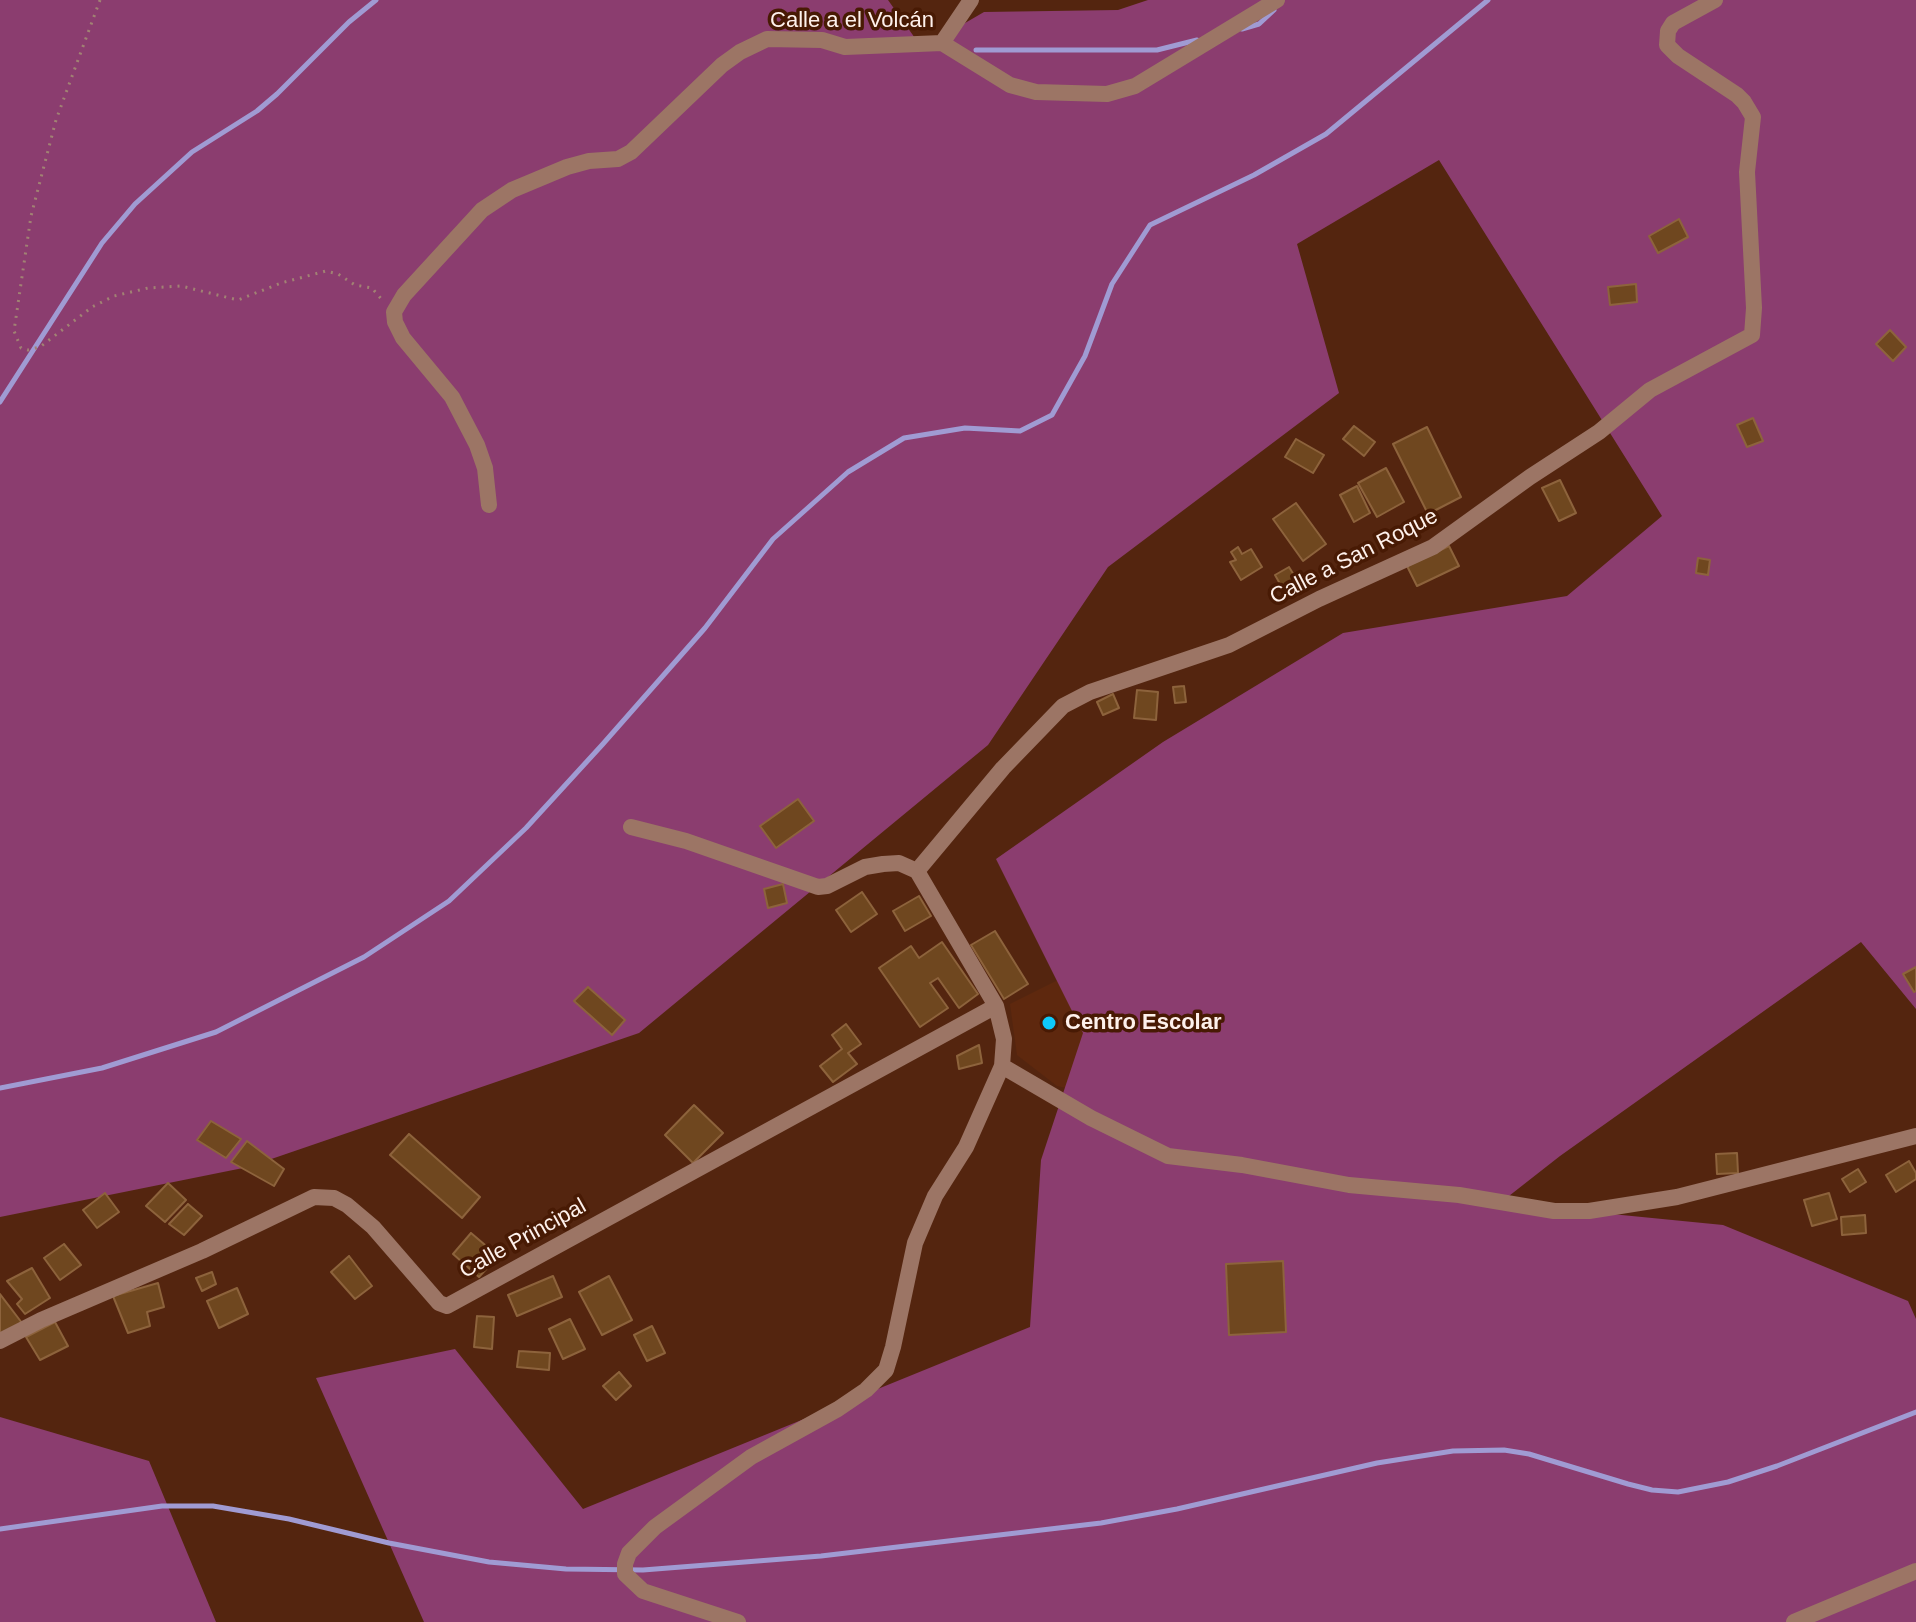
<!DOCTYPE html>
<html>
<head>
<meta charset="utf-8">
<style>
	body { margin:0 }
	canvas { display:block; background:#54250f }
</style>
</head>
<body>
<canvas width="1916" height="1622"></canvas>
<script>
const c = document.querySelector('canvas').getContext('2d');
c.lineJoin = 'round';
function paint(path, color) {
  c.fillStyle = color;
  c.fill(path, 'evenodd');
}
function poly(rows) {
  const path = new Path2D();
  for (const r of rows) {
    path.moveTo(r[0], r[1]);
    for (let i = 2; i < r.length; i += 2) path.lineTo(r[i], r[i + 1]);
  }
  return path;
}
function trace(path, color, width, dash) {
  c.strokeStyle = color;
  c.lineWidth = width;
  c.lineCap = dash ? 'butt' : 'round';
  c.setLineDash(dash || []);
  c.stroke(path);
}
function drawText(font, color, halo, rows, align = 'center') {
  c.font = font + ' Arial,sans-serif';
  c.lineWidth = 7;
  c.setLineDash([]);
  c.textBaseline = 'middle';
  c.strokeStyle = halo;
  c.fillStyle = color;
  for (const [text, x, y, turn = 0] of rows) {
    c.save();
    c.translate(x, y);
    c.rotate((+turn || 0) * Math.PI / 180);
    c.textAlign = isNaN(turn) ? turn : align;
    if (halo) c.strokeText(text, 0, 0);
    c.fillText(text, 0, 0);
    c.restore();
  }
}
paint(poly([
	[1064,977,1108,1072,1071,1089,1057,1086,1017,1055,1010,1004]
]), '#5e280e');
paint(poly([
	[0,0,888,0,922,48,984,12,1118,10,1148,0,1916,0,1916,1009,1861,942,1560,1156,1500,1203,1723,1225,1908,1301,1916,1319,1916,1622,424,1622,316,1378,455,1349,583,1509,1030,1327,1041,1160,1083,1033,996,859,1163,742,1343,633,1567,596,1662,516,1439,160,1297,244,1339,393,1108,567,988,745,639,1033,248,1167,0,1217],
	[0,1417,149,1461,216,1622,0,1622]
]), '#8b3d6f');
trace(poly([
	[1242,29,1259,24,1274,10],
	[976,50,1157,50,1197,40],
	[0,402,102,243,135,204,192,152,257,111,277,94,349,22,376,0],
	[0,1088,102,1068,216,1032,364,957,449,901,526,828,602,745,705,628,773,539,848,472,904,438,965,428,1020,431,1052,415,1085,356,1112,284,1150,225,1254,175,1326,134,1488,0],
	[0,1529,162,1506,213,1506,289,1519,389,1543,489,1562,566,1569,643,1570,821,1556,1101,1523,1177,1509,1377,1463,1453,1451,1504,1450,1529,1454,1628,1484,1652,1490,1678,1492,1728,1482,1777,1466,1916,1412]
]), '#a09bd3', 5);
const building = poly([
	[1679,219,1688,237,1658,253,1649,236,1679,219],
	[1636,284,1637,302,1610,305,1608,287,1636,284],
	[1890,330,1906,347,1893,361,1876,344,1890,330],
	[1753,418,1763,441,1747,447,1737,425,1753,418],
	[1354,426,1375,442,1364,456,1343,439,1354,426],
	[1427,427,1461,497,1428,514,1393,444,1427,427],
	[1296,439,1324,455,1313,473,1285,457,1296,439],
	[1386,468,1404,502,1377,517,1358,483,1386,468],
	[1560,480,1576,513,1559,521,1542,488,1560,480],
	[1357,486,1370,513,1354,522,1340,495,1357,486],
	[1296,503,1326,544,1303,561,1273,519,1296,503],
	[1449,546,1459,566,1417,586,1407,566,1449,546],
	[1238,547,1242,554,1251,549,1262,567,1241,580,1230,562,1236,560,1231,552,1238,547],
	[1698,558,1710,560,1708,575,1696,573,1698,558],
	[1289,567,1297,580,1283,589,1275,575,1289,567],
	[1184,686,1186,702,1175,703,1173,687,1184,686],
	[1137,690,1158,692,1156,720,1134,718,1137,690],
	[1113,694,1119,708,1103,715,1097,702,1113,694],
	[798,799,814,821,776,848,760,826,798,799],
	[783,884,787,903,768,908,764,889,783,884],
	[862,892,877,914,851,932,836,910,862,892],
	[919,896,931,916,905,931,893,911,919,896],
	[995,931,1028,984,1004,999,971,945,995,931],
	[942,942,978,994,959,1008,938,978,930,983,948,1008,920,1027,879,968,911,946,919,958,942,942],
	[1916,967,1916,991,1914,992,1903,974,1916,967],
	[588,987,625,1020,612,1035,574,1001,588,987],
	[846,1024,861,1044,848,1053,857,1064,833,1082,820,1066,842,1049,832,1035,846,1024],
	[979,1045,982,1063,959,1069,957,1056,979,1045],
	[694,1105,723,1133,693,1163,665,1135,694,1105],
	[211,1121,241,1139,226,1158,197,1140,211,1121],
	[409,1134,480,1197,462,1218,390,1155,409,1134],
	[247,1141,284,1169,274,1186,231,1162,247,1141],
	[1737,1153,1738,1173,1717,1174,1716,1154,1737,1153],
	[1909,1161,1916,1173,1916,1179,1896,1192,1886,1175,1909,1161],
	[1858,1169,1866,1182,1850,1192,1842,1179,1858,1169],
	[168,1183,186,1200,165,1222,146,1206,168,1183],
	[105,1193,119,1212,97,1228,83,1210,105,1193],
	[1829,1193,1837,1219,1812,1226,1804,1200,1829,1193],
	[188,1204,202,1216,184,1235,169,1224,188,1204],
	[1865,1215,1866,1233,1842,1235,1841,1217,1865,1215],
	[471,1233,498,1256,479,1277,453,1254,471,1233],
	[64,1244,81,1265,60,1280,44,1258,64,1244],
	[349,1256,372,1286,355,1299,331,1272,349,1256],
	[1283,1261,1286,1332,1229,1335,1226,1264,1283,1261],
	[32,1268,50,1298,25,1314,17,1304,22,1299,7,1281,32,1268],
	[212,1272,216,1284,202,1291,196,1278,212,1272],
	[553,1276,562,1297,517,1316,508,1295,553,1276],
	[609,1276,632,1320,602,1335,579,1292,609,1276],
	[158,1283,164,1307,147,1312,150,1326,128,1333,113,1296,158,1283],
	[237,1288,248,1314,219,1328,207,1301,237,1288],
	[0,1294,22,1323,0,1337,0,1294],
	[477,1316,494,1317,492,1349,474,1347,477,1316],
	[570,1319,585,1349,563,1359,549,1329,570,1319],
	[55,1322,68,1346,40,1360,26,1337,55,1322],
	[652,1326,665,1353,647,1361,634,1335,652,1326],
	[519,1351,550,1353,549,1370,517,1367,519,1351],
	[619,1372,631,1386,616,1400,603,1386,619,1372]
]);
paint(building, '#6f471f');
trace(building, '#8d633c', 2);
trace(poly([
	[100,0,56,120,31,216,14,331,21,348,28,350,40,347,92,307,114,296,148,288,181,286,238,300,281,283,326,271,338,274,355,285,372,288,383,301]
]), '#a18273', 3, [2, 6]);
trace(poly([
	[942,43,971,0],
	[489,505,485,468,477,445,452,397,403,338,395,322,394,312,404,295,482,210,512,190,567,167,589,161,618,159,631,152,722,65,740,52,767,39,822,40,845,47,942,43,1010,85,1036,92,1107,94,1135,86,1277,0],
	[631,827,686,841,818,887,827,886,865,867,883,864,899,863,917,871],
	[1002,1066,1091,1118,1168,1156,1242,1165,1349,1185,1459,1195,1554,1211,1589,1211,1677,1197,1916,1136],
	[0,1341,41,1320,202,1251,314,1197,334,1198,347,1205,373,1227,439,1303,447,1306,996,1006],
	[738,1622,643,1591,625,1574,625,1564,629,1553,655,1527,751,1457,838,1409,866,1390,886,1370,893,1347,915,1243,935,1196,966,1147,1002,1066,1004,1039,996,1006,917,871,1003,768,1063,706,1090,692,1229,645,1319,599,1433,547,1530,477,1599,432,1650,390,1752,335,1754,308,1747,172,1753,117,1744,102,1737,95,1678,56,1667,45,1668,31,1673,23,1715,0],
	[1794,1622,1916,1571]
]), '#9c7565', 16);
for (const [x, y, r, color] of [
	[1049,1023,8,"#0ecafa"]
]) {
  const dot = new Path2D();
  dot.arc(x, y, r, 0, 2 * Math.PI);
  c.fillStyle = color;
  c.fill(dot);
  trace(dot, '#481a04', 3);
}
drawText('22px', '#fef1ec', '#481a04', [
	["Calle a el Volcán",852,21],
	["Calle a San Roque",1354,557,-27],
	["Calle Principal",523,1239,-29]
]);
drawText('bold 22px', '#fef1ec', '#481a04', [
	["Centro Escolar",1065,1023]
], 'left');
</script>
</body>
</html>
